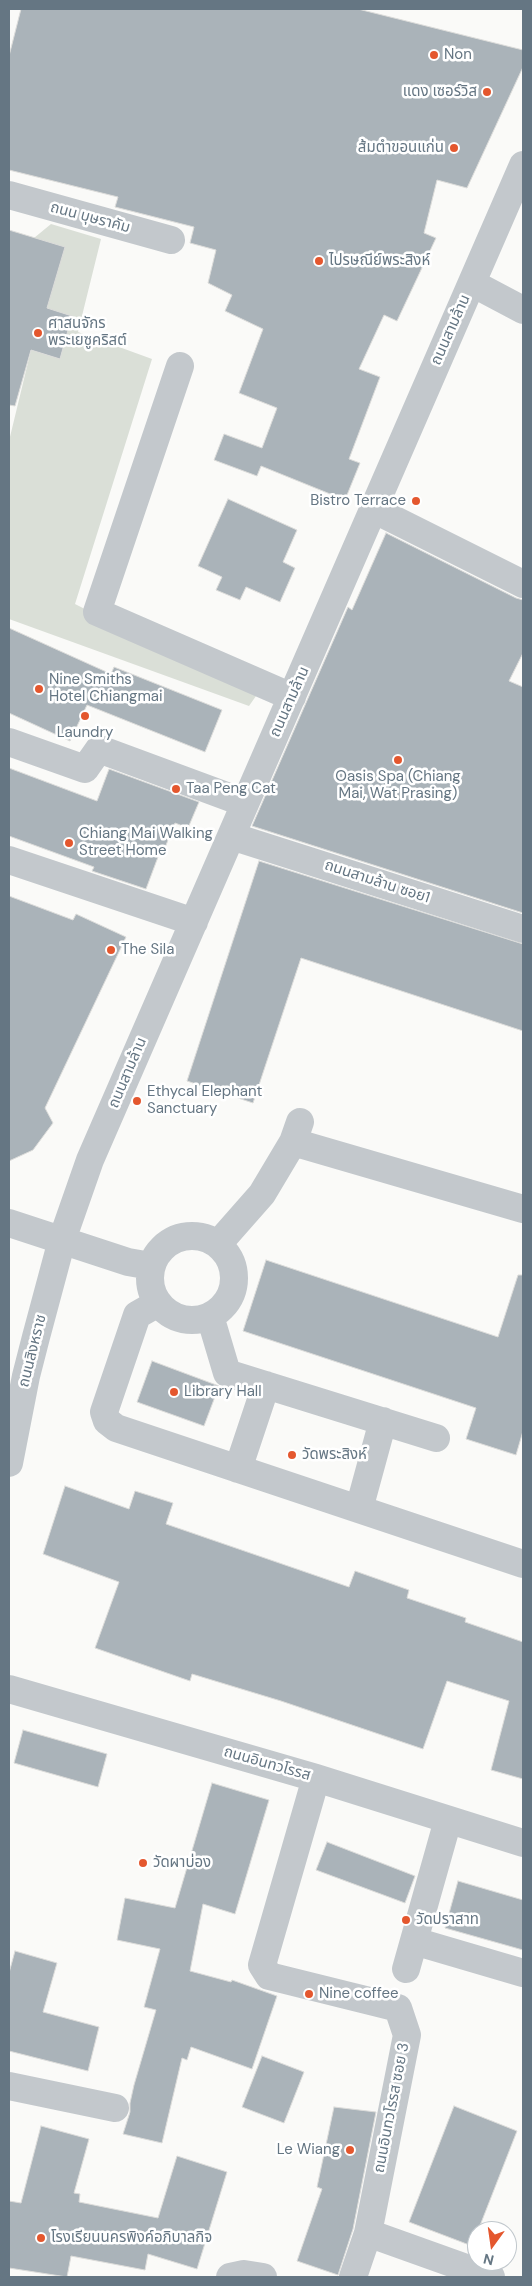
<!DOCTYPE html>
<html>
<head>
<meta charset="utf-8">
<style>
	body { margin:0 }
	#map { position:relative; width:532px; height:2286px; overflow:hidden; background:#fafaf8; font-family:"DM Sans",sans-serif }
	canvas { display:block }
	.frame { position:absolute; inset:0; border:10px solid #657683; pointer-events:none }
	.north { position:absolute; left:467px; top:2221px; width:50px; height:50px; box-sizing:border-box; background:#fff; border:1px solid #c1c8cd; border-radius:50%; rotate:194deg; font-size:14px; font-weight:700; line-height:20px; text-align:center; color:#657683 }
	.north::after { content:''; display:block; margin:auto; width:18px; height:22px; background:#e4572e; clip-path:polygon(50% 0,100% 100%,50% 72%,0 100%) }
</style>
</head>
<body>
<div id="map">
<canvas width="532" height="2286"></canvas>
<div class="frame"></div>
<div class="north">N</div>
</div>
<script>
const c = document.querySelector('canvas').getContext('2d');
c.lineJoin = 'round';
function paint(path, color) {
  c.fillStyle = color;
  c.fill(path, 'evenodd');
}
function poly(rows) {
  const path = new Path2D();
  for (const r of rows) {
    if (r.length === 3) {
      path.moveTo(r[0] + r[2], r[1]);
      path.arc(r[0], r[1], r[2], 0, 2 * Math.PI);
      continue;
    }
    path.moveTo(r[0], r[1]);
    for (let i = 2; i < r.length; i += 2) path.lineTo(r[i], r[i + 1]);
  }
  return path;
}
function trace(path, color, width, dash) {
  c.strokeStyle = color;
  c.lineWidth = width;
  c.lineCap = dash ? 'butt' : 'round';
  c.setLineDash(dash || []);
  c.stroke(path);
}
function drawText(font, color, halo, rows, align = 'center') {
  c.font = font + ' "DM Sans","Noto Sans Thai",sans-serif';
  c.lineWidth = 5;
  c.setLineDash([]);
  c.textBaseline = 'middle';
  c.strokeStyle = halo;
  c.fillStyle = color;
  for (const [text, x, y, turn = 0] of rows) {
    c.save();
    c.translate(x, y);
    c.rotate((+turn || 0) * Math.PI / 180);
    c.textAlign = isNaN(turn) ? turn : align;
    if (halo) c.strokeText(text, 0, 0);
    c.fillText(text, 0, 0);
    c.restore();
  }
}
paint(poly([
	[51,224,101,239,78,332,152,359,75,604,256,696,249,706,9,619,9,441,31,350,60,359,72,316,9,297,9,295,34,238]
]), '#dadfd7');
const building = poly([
	[21,9,358,9,523,50,523,67,467,188,437,180,424,233,436,238,397,321,384,315,359,369,380,377,349,459,360,463,345,500,261,466,257,476,214,460,224,434,262,448,277,408,239,393,263,329,225,311,232,295,208,283,216,250,190,243,194,227,115,207,118,197,9,170,9,56,21,9],
	[9,230,65,247,47,308,72,316,60,359,31,350,15,406,9,405,9,230],
	[228,499,297,530,283,562,295,568,280,602,246,587,240,600,216,590,222,577,198,566,228,499],
	[386,533,516,598,523,600,523,653,509,681,523,687,523,913,252,826,348,607,352,610,386,533],
	[9,628,111,674,114,667,222,710,205,752,87,705,70,741,9,713,9,628],
	[9,768,97,801,109,769,199,802,188,828,175,823,164,850,161,849,146,889,92,871,94,867,9,836,9,768],
	[259,861,523,944,523,1031,301,958,253,1103,187,1081,259,861],
	[9,896,73,920,76,914,126,937,45,1108,53,1123,33,1150,9,1161,9,896],
	[266,1260,498,1337,518,1275,523,1275,523,1431,516,1455,466,1439,476,1408,243,1331,266,1260],
	[152,1361,219,1386,204,1426,137,1402,152,1361],
	[65,1486,129,1509,135,1491,173,1503,166,1524,349,1587,355,1571,409,1590,407,1598,466,1618,465,1622,523,1642,523,1779,491,1770,509,1701,447,1681,423,1749,281,1701,192,1674,190,1681,95,1648,119,1582,43,1554,65,1486],
	[23,1730,107,1754,98,1787,14,1763,23,1730],
	[212,1783,269,1800,235,1914,203,1904,190,1971,231,1982,232,1980,277,1996,252,2069,191,2047,187,2060,182,2058,162,2143,123,2134,130,2112,130,2103,134,2085,156,2010,144,2007,160,1949,117,1940,125,1898,175,1908,212,1783],
	[327,1842,415,1876,405,1903,316,1870,327,1842],
	[458,1881,523,1900,523,1950,445,1928,458,1881],
	[15,1951,57,1963,43,2012,99,2027,88,2071,9,2051,9,1973,15,1951],
	[262,2056,304,2072,284,2123,242,2107,262,2056],
	[454,2106,517,2131,472,2246,409,2222,454,2106],
	[334,2107,376,2112,353,2229,338,2275,297,2261,322,2189,317,2187,334,2107],
	[41,2126,89,2139,74,2193,80,2194,79,2202,158,2218,177,2156,227,2172,197,2269,148,2254,145,2270,71,2256,67,2277,9,2268,9,2201,21,2203,41,2126]
]);
paint(building, '#aab3b9');
trace(building, '#dcdcda', 1);
trace(poly([
	[9,195,171,240],
	[472,283,523,310],
	[180,366,97,612,292,697],
	[373,509,523,584],
	[9,742,85,769,99,749,245,803],
	[231,836,523,929],
	[9,860,194,922],
	[293,1142,523,1209],
	[9,1223,128,1262,151,1266],
	[192,1278,42],
	[218,1244,262,1194,293,1142,300,1122],
	[158,1303,137,1315,104,1412,107,1421,116,1428,523,1564],
	[210,1316,227,1373,436,1438],
	[9,1463,26,1376,36,1337,62,1240,90,1160,523,165],
	[238,1469,266,1385],
	[359,1509,383,1421],
	[9,1689,316,1778,523,1843],
	[316,1778,262,1965,269,1976,398,2008,407,2035,368,2233,353,2277],
	[414,1941,523,1973],
	[406,1969,448,1820],
	[9,2086,115,2108],
	[368,2233,491,2277],
	[230,2277,244,2274,263,2277]
]), '#c3c8cc', 28);
for (const [x, y, r, color] of [
	[434,55,5,"#e4572e"],
	[487,92,5,"#e4572e"],
	[454,148,5,"#e4572e"],
	[319,261,5,"#e4572e"],
	[38,333,5,"#e4572e"],
	[416,501,5,"#e4572e"],
	[39,689,5,"#e4572e"],
	[85,716,5,"#e4572e"],
	[398,760,5,"#e4572e"],
	[176,789,5,"#e4572e"],
	[69,843,5,"#e4572e"],
	[111,950,5,"#e4572e"],
	[137,1101,5,"#e4572e"],
	[174,1392,5,"#e4572e"],
	[292,1455,5,"#e4572e"],
	[143,1863,5,"#e4572e"],
	[406,1920,5,"#e4572e"],
	[309,1994,5,"#e4572e"],
	[350,2150,5,"#e4572e"],
	[41,2238,5,"#e4572e"]
]) {
  const dot = new Path2D();
  dot.arc(x, y, r, 0, 2 * Math.PI);
  c.fillStyle = color;
  c.fill(dot);
  trace(dot, '#fff', 2);
}
drawText('15px', '#657683', '#fff', [
	["Non",444,55],
	["แดง เซอร์วิส",477,92,"right"],
	["ส้มตำขอนแก่น",444,148,"right"],
	["ไปรษณีย์พระสิงห์",329,261],
	["ศาสนจักร",48,324],
	["พระเยซูคริสต์",48,341],
	["Bistro Terrace",406,501,"right"],
	["Nine Smiths",49,680],
	["Hotel Chiangmai",49,697],
	["Laundry",85,733,"center"],
	["Oasis Spa (Chiang",398,777,"center"],
	["Mai, Wat Prasing)",398,794,"center"],
	["Taa Peng Cat",186,789],
	["Chiang Mai Walking",79,834],
	["Street Home",79,851],
	["The Sila",121,950],
	["Ethycal Elephant",147,1092],
	["Sanctuary",147,1109],
	["Library Hall",184,1392],
	["วัดพระสิงห์",302,1455],
	["วัดผาบ่อง",153,1863],
	["วัดปราสาท",416,1920],
	["Nine coffee",319,1994],
	["Le Wiang",340,2150,"right"],
	["โรงเรียนนครพิงค์อภิบาลกิจ",51,2238]
], 'left');
drawText('15px', '#657683', '#fff', [
	["ถนน บุษราคัม",90,218,15],
	["ถนนสามล้าน",451,330,-66],
	["ถนนสามล้าน",290,702,-66],
	["ถนนสามล้าน ซอย1",377,882,18],
	["ถนนสามล้าน",128,1073,-67],
	["ถนนสิงหราช",33,1351,-76],
	["ถนนอินทวโรรส",267,1764,16],
	["ถนนอินทวโรรส ซอย 3",392,2108,-79]
]);
</script>
</body>
</html>
